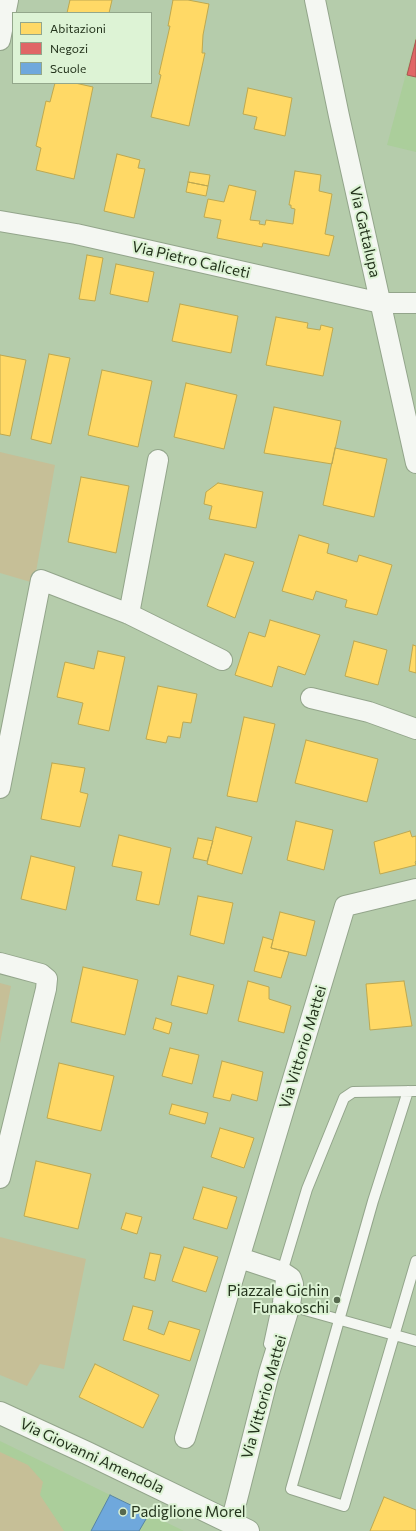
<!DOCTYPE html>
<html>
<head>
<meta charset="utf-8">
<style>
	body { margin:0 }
	#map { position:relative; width:416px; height:1531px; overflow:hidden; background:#b5ccab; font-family:Commissioner,sans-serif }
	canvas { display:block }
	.legend { position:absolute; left:12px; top:12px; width:140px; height:72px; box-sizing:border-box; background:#ddf3d5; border:1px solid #93a78b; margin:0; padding:5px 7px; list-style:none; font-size:12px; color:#24341d }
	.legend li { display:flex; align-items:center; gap:8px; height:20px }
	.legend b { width:20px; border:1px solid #93a78b }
</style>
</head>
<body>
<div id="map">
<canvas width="416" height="1531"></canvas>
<ul class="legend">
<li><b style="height:11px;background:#ffd966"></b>Abitazioni</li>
<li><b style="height:11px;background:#e06666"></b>Negozi</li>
<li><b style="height:11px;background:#6fa8dc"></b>Scuole</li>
</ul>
</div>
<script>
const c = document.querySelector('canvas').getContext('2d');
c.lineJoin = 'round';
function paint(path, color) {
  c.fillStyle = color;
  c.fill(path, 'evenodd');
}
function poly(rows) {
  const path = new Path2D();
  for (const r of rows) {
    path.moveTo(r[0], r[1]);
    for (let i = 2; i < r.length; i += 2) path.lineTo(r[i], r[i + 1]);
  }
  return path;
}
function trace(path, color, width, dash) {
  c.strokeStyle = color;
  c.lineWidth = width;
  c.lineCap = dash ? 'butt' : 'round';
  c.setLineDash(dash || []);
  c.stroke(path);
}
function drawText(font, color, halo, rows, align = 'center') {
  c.font = font + ' Commissioner,sans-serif';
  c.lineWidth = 4;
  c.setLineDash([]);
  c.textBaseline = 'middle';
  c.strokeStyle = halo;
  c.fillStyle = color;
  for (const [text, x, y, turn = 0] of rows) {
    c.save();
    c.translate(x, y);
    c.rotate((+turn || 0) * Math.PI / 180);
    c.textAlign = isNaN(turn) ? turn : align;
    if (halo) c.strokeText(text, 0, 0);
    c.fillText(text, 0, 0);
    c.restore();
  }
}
paint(poly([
	[416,36,416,152,387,145],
	[0,1441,149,1514,184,1531,0,1531]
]), '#abce9b');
paint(poly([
	[0,452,55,465,34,583,0,573],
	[0,983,11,986,0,1043],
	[0,1237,86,1259,64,1369,40,1364,27,1386,0,1375],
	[0,1452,28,1465,43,1482,40,1495,64,1531,0,1531]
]), '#c6bf97');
const homes = poly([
	[70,0,112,0,109,13,67,13,70,0],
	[173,0,188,0,209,4,203,35,202,53,205,53,189,126,151,117,161,75,159,74,170,26,168,26,173,0],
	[55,83,75,83,93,87,74,179,36,170,41,148,36,146,46,101,50,102,55,83],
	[248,88,292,98,285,136,254,129,257,117,243,114,248,88],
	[117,154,140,160,138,168,145,169,134,218,104,211,117,154],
	[295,171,321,175,319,191,332,194,325,234,334,236,329,256,263,243,262,247,217,238,221,220,204,217,208,199,224,202,229,185,256,191,250,220,260,221,259,224,265,225,266,220,293,224,295,209,291,208,291,205,289,205,295,171],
	[190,172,210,175,208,186,188,182,190,172],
	[188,182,208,186,206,196,186,192,188,182],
	[87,255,103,258,95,301,79,299,87,255],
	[116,264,154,272,148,302,110,294,116,264],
	[180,304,238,316,231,353,172,341,180,304],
	[276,317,308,323,307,328,320,330,321,325,333,328,323,376,266,365,276,317],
	[49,354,70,358,51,444,31,439,49,354],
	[0,355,26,360,10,436,0,434,0,355],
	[102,370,152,381,138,447,88,435,102,370],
	[186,383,237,395,224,449,174,437,186,383],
	[274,407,341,421,332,464,264,453,274,407],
	[335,448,387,459,374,517,323,505,335,448],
	[81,477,129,486,116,553,68,542,81,477],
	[218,483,263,492,256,528,209,519,212,506,204,504,206,492,218,483],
	[299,535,329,544,327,553,357,562,359,555,392,565,377,615,345,607,347,600,316,591,313,600,282,591,299,535],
	[225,554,254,562,235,618,207,606,225,554],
	[270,620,320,635,305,675,278,666,272,687,235,675,249,632,265,637,270,620],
	[354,641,387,650,378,685,345,676,354,641],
	[413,645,416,646,416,673,409,671,413,645],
	[98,651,125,657,109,731,78,724,83,703,57,697,65,662,94,669,98,651],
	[158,686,197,694,191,723,183,722,180,738,168,736,166,743,146,739,158,686],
	[244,717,275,724,257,802,227,796,244,717],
	[306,740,378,759,367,802,295,783,306,740],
	[52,763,85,768,80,792,88,794,80,827,41,819,52,763],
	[296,821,333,830,324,870,287,860,296,821],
	[216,827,252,837,242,874,207,864,216,827],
	[410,831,412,837,416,836,416,861,415,862,416,865,380,874,374,842,410,831],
	[119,835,171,848,159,905,136,900,142,872,112,866,119,835],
	[198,838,213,841,207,861,193,858,198,838],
	[31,856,75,867,66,910,21,899,31,856],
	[198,896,233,903,224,944,190,935,198,896],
	[280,912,315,921,306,956,271,948,280,912],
	[263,937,273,940,271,948,289,952,281,978,254,971,263,937],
	[83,967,138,980,125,1035,71,1022,83,967],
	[178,976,214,985,207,1014,171,1005,178,976],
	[248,981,269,987,269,999,291,1006,284,1033,238,1021,248,981],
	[404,981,412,1026,370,1030,366,984,404,981],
	[156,1018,172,1023,169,1034,153,1029,156,1018],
	[170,1048,199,1055,192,1084,162,1076,170,1048],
	[222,1061,263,1072,257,1101,232,1094,230,1101,213,1097,222,1061],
	[59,1063,114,1076,101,1131,47,1118,59,1063],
	[172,1104,208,1113,205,1124,169,1114,172,1104],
	[220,1128,254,1138,244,1168,211,1157,220,1128],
	[36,1161,91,1174,78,1229,24,1216,36,1161],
	[203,1187,237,1197,227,1229,193,1219,203,1187],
	[126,1213,142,1217,137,1234,121,1229,126,1213],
	[184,1247,218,1257,206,1292,172,1281,184,1247],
	[150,1253,161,1255,155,1281,144,1278,150,1253],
	[133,1306,153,1311,148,1329,164,1335,169,1321,200,1330,190,1361,123,1340,133,1306],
	[95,1364,159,1395,143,1428,79,1397,95,1364],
	[384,1497,416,1510,416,1531,370,1531,384,1497]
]);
paint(homes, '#ffd966');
trace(homes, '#bda850', 1);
const shops = poly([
	[416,40,416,77,407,75,416,40]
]);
paint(shops, '#e06666');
trace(shops, '#a85750', 1);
const schools = poly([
	[110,1495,149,1514,139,1531,91,1531,110,1495]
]);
paint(schools, '#6fa8dc');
trace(schools, '#5885a3', 1);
const service = poly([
	[408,1091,373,1201,291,1489,344,1506,416,1261],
	[287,1305,416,1341],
	[269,1344,278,1302,282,1272,307,1189,344,1098,353,1092,416,1091]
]);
const minor = poly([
	[315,0,339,116,416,463],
	[0,40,8,0],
	[0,221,76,234,381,303,416,303],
	[129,614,158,460],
	[311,698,369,712,416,729],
	[0,788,41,580,129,614,222,660],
	[0,963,41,974,47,979,46,989,0,1178],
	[185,1438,345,906,416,889],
	[231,1523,269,1373,290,1305,293,1284,291,1278,282,1272,240,1258]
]);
const secondary = poly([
	[0,1413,87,1453,248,1531]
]);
trace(service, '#93a58b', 12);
trace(minor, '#93a58b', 22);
trace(secondary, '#93a58b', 24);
trace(service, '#f4f7f2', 10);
trace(minor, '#f4f7f2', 20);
trace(secondary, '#f4f7f2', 22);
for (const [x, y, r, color] of [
	[337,1300,4,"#57694f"],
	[123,1512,4,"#57694f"]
]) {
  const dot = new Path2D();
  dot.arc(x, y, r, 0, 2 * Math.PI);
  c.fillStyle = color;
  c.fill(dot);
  trace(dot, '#ddf3d5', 1.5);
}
drawText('15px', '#24341d', '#ddf3d5', [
	["Via Gattalupa",365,232,77],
	["Via Pietro Caliceti",191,260,13],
	["Via Vittorio Mattei",303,1047,-73],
	["Via Vittorio Mattei",264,1397,-74],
	["Via Giovanni Amendola",92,1456,25]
]);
drawText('15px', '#24341d', '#ddf3d5', [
	["Piazzale Gichin",329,1291],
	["Funakoschi",329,1308],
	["Padiglione Morel",131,1512,"left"]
], 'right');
</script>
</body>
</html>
